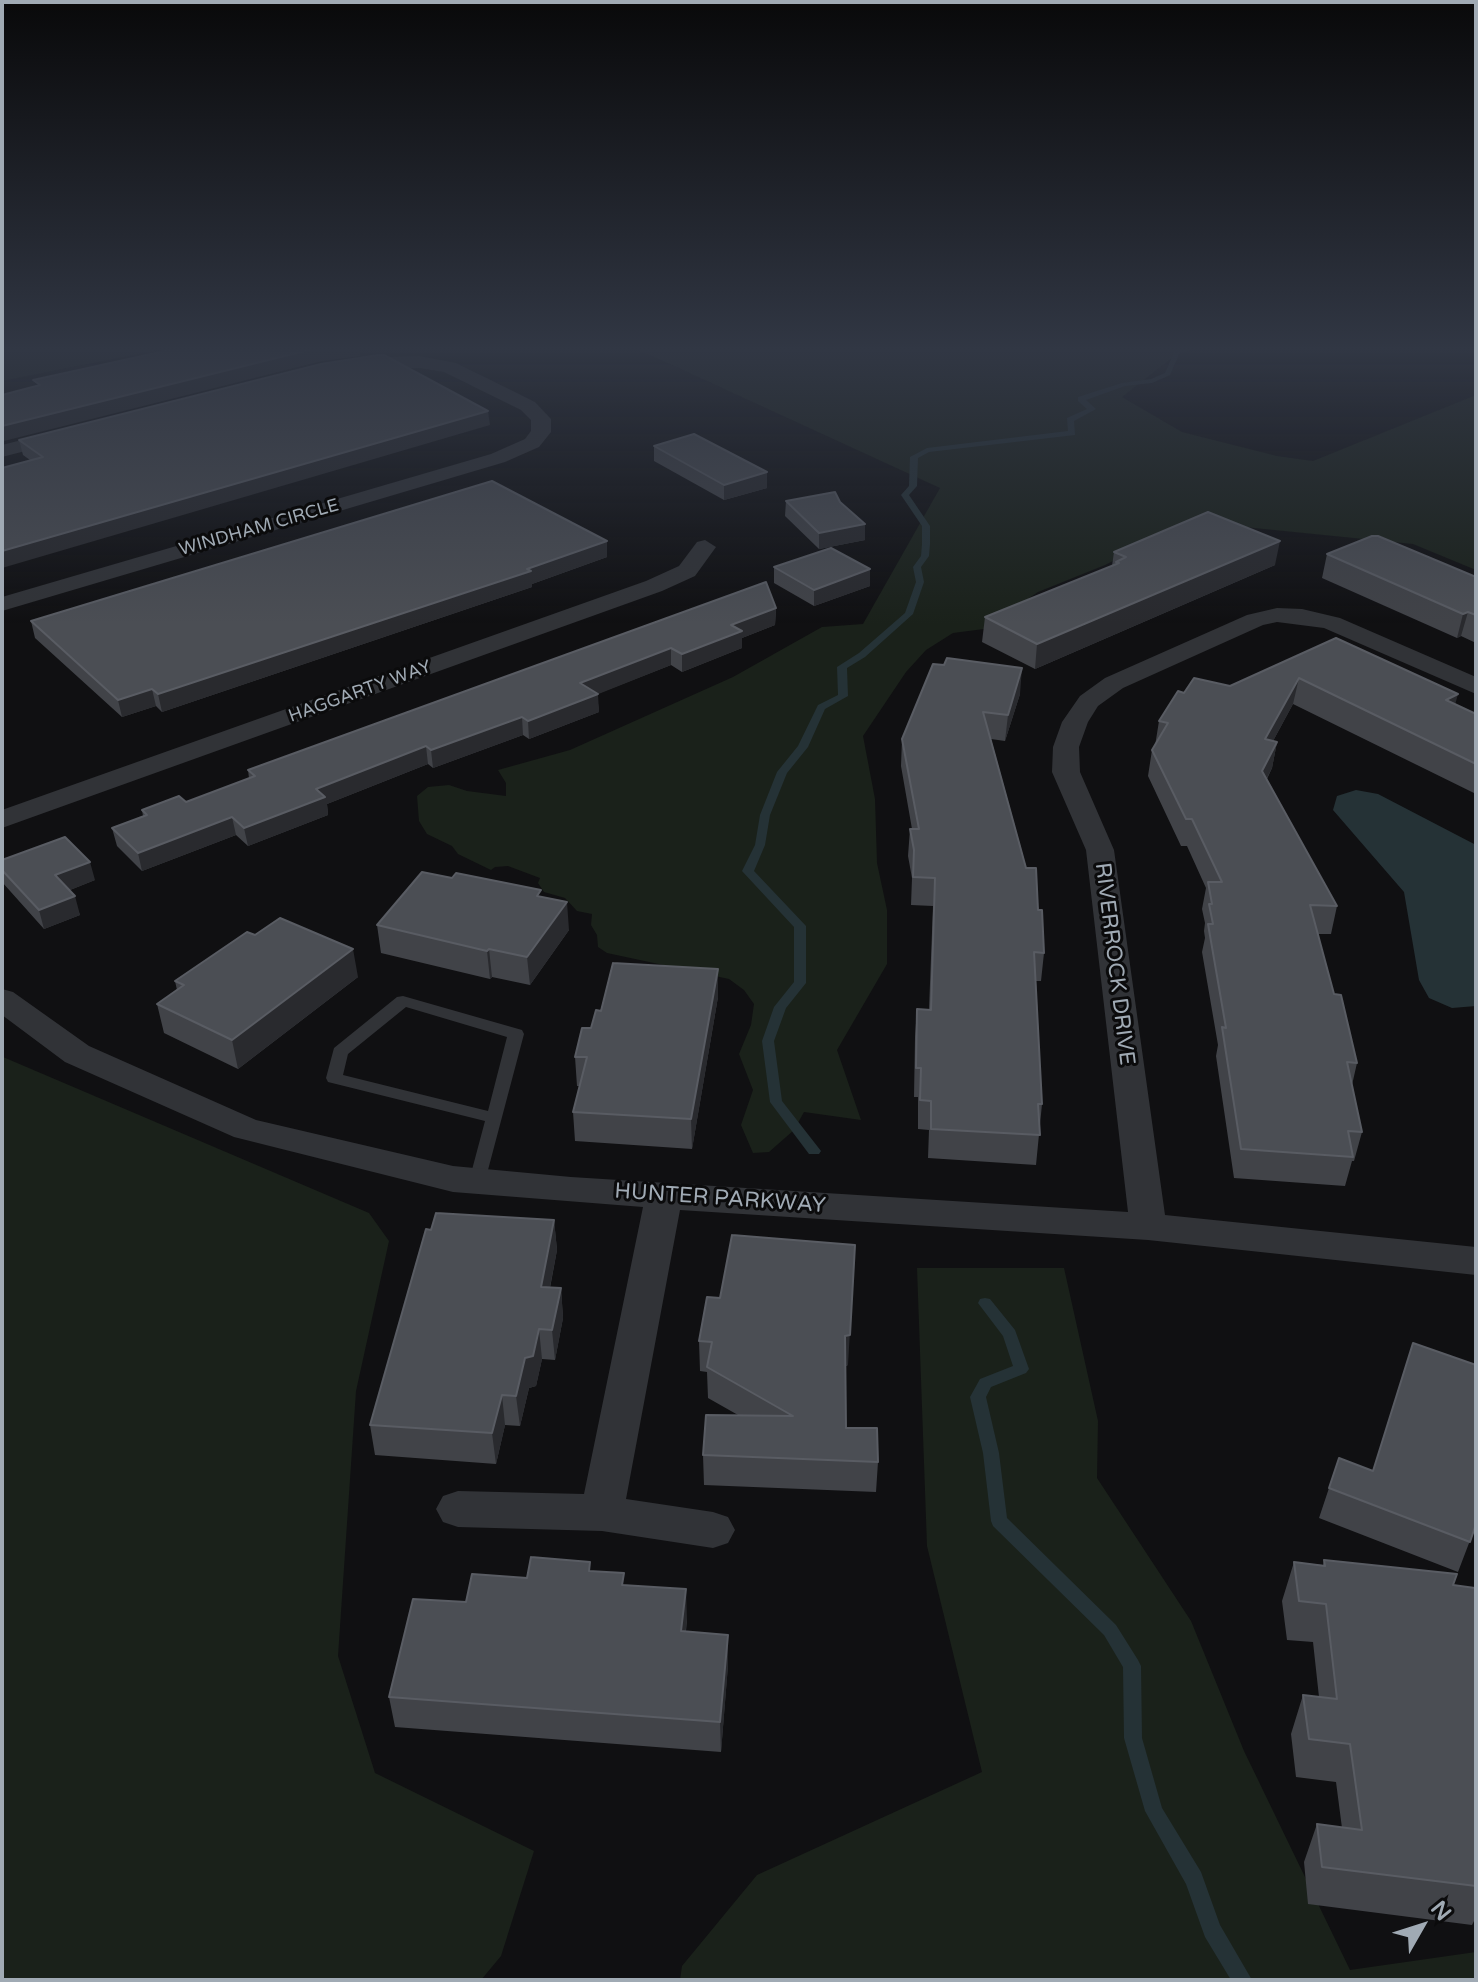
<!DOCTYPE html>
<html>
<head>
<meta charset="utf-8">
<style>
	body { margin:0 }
	#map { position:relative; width:1478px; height:1982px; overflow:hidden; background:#101012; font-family:"Varela Round",sans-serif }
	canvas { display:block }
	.frame { position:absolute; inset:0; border:4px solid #a0aab4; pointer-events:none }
	.north { position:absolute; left:1382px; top:1886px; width:80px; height:80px; -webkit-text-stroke:6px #0b0b0c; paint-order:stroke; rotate:51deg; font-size:22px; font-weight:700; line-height:32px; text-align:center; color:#a0aab4 }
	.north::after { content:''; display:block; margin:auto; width:28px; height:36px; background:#a0aab4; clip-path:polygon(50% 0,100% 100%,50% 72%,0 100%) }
</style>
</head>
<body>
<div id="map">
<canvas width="1478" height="1982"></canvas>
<div class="frame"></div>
<div class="north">N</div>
</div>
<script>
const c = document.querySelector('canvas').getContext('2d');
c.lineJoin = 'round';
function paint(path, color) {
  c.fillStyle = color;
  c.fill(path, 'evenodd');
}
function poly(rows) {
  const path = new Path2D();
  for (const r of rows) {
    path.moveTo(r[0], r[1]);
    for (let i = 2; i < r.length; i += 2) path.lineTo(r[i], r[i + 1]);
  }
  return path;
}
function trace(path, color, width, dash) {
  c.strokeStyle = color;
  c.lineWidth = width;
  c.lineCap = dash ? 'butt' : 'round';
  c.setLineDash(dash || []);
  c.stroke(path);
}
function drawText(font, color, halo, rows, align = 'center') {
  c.font = font + ' "Varela Round",sans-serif';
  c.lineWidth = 6;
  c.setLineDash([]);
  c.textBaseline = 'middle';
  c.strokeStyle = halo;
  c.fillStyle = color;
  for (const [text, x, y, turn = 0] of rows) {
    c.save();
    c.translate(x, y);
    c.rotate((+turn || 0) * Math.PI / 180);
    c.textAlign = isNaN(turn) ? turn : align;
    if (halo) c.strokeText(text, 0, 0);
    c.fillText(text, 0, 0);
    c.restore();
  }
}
paint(poly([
	[2,347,154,347,158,350,2,381],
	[633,347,1203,347,1177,354,1122,397,1182,432,1277,456,1313,461,1476,395,1476,570,1413,544,1215,524,1171,531,1105,565,1038,592,984,629,953,633,926,650,906,672,863,736,875,799,877,863,887,910,887,964,837,1050,861,1120,804,1112,794,1130,769,1152,753,1153,741,1125,753,1090,739,1054,751,1025,754,1004,744,990,729,979,607,953,598,947,597,935,591,925,592,914,577,911,565,898,544,892,538,883,540,878,508,866,495,867,491,870,458,854,452,846,427,834,419,821,417,796,428,787,449,785,467,791,506,796,506,783,498,770,570,750,733,677,822,627,863,624,940,488],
	[3,1057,369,1213,389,1241,356,1391,338,1656,375,1773,534,1851,501,1956,481,1980,2,1980],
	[917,1268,1064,1268,1098,1421,1097,1478,1191,1621,1244,1751,1350,1970,1476,1952,1476,1980,680,1980,682,1966,757,1875,982,1772,927,1546]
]), '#1a211a');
paint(poly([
	[1356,790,1378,794,1476,845,1476,1006,1452,1008,1429,998,1419,980,1404,892,1333,810,1337,796]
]), '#253236');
paint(poly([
	[1186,347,1181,350,1170,375,1152,383,1125,386,1086,400,1096,409,1074,421,1075,435,929,452,918,458,917,486,909,495,930,526,930,544,929,556,921,567,924,582,913,614,865,657,847,668,848,696,825,709,808,747,787,773,770,815,765,845,754,871,806,926,806,983,786,1008,774,1041,782,1101,821,1151,819,1154,809,1154,770,1102,762,1041,774,1007,794,982,794,927,742,871,755,845,760,815,777,772,798,746,818,705,838,695,837,667,859,653,905,613,916,582,913,567,921,556,922,544,922,526,901,495,909,486,910,457,927,448,1068,431,1067,418,1087,409,1078,401,1078,397,1122,383,1151,379,1165,373,1176,348,1186,347],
	[985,1298,990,1299,1015,1330,1029,1369,1026,1373,991,1387,986,1397,999,1453,1007,1518,1116,1625,1138,1660,1141,1666,1142,1738,1162,1808,1201,1872,1220,1925,1252,1980,1231,1980,1205,1937,1186,1884,1145,1811,1124,1738,1123,1667,1104,1635,993,1526,991,1521,983,1453,970,1397,980,1379,1013,1366,1003,1336,978,1303,980,1299,985,1298]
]), '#253236');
paint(poly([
	[403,996,522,1030,524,1034,484,1185,478,1187,472,1185,469,1181,485,1121,328,1082,326,1078,334,1048,397,997,403,996],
	[406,1007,507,1037,488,1111,343,1075,348,1054,406,1007]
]), '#313337');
paint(poly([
	[419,356,456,363,535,402,551,419,551,432,539,447,505,462,2,611,2,597,491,454,525,439,531,431,531,420,521,410,444,372,419,368,355,370,346,364,355,358,419,356],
	[61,430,68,432,71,436,68,440,2,457,2,445,61,430],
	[705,540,716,547,695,576,662,591,2,828,2,810,646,581,679,566,697,542,705,540],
	[1277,608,1302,609,1340,618,1476,677,1476,694,1324,628,1277,622,1263,625,1123,688,1098,706,1088,722,1079,747,1080,772,1114,850,1165,1215,1476,1247,1476,1275,1148,1240,680,1210,626,1499,713,1512,728,1517,735,1530,728,1543,713,1548,602,1531,458,1527,443,1522,436,1509,443,1496,458,1491,584,1494,643,1207,453,1192,234,1137,65,1062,2,1015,2,989,13,992,89,1046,256,1120,453,1166,571,1177,1128,1212,1086,850,1052,772,1053,747,1062,722,1080,696,1105,678,1247,615,1277,608]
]), '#313337');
paint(poly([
	[490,425,30,460,23,455,19,440],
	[654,446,767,488,724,500,654,461],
	[786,501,840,502,865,524,865,540,819,549,785,516],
	[607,541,607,557,532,584,532,587,162,712,156,706,122,717,35,638,31,621],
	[1114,552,1275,565,1035,669,982,642,985,617,1112,566],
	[1327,554,1476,577,1476,643,1461,636,1457,638,1322,578],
	[774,567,870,569,870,586,814,606,774,583],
	[776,608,775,625,742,638,742,648,682,672,671,665,597,694,599,712,529,739,523,735,433,768,428,764,327,804,328,815,248,846,236,835,142,871,117,846,112,828,143,816,142,810,186,802,249,778,248,770],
	[1336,638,1455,704,1476,714,1476,794,1293,704,1273,741,1277,742,1272,768,1267,779,1337,906,1331,934,1318,934,1334,994,1357,1063,1352,1085,1362,1132,1354,1161,1352,1161,1345,1186,1234,1178,1216,1056,1218,1045,1202,952,1205,938,1204,931,1205,923,1202,909,1206,888,1187,846,1181,846,1148,776,1152,750,1155,746,1159,721,1184,693,1230,686],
	[1020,694,1005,741,991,739,1038,910,1044,953,1041,981,1036,981,1042,1104,1036,1165,928,1158,929,1130,918,1129,918,1097,914,1097,915,1037,917,1009,929,1009,933,906,911,905,912,878,908,856,910,829,912,829,901,766,902,739],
	[2,860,95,880,70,890,80,915,44,929,2,882],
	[542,897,569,930,530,985,492,977,490,979,381,953,377,925],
	[358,977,238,1069,164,1033,157,1004,177,990,175,981],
	[718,997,692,1149,575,1141,573,1112,580,1086,577,1086,575,1057,601,1011],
	[554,1220,557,1250,550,1288,561,1288,563,1318,555,1360,542,1359,536,1386,529,1388,520,1426,505,1425,496,1464,375,1455,370,1425,431,1230],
	[707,1297,848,1365,846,1366,846,1428,878,1462,876,1492,704,1485,703,1455,738,1415,708,1398,707,1372,700,1371,699,1341],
	[1476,1365,1476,1531,1474,1530,1458,1572,1319,1518,1329,1488,1372,1471],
	[1324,1560,1453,1585,1476,1591,1476,1917,1472,1925,1308,1904,1304,1862,1317,1824,1342,1828,1336,1782,1296,1777,1291,1734,1303,1695,1319,1697,1313,1642,1287,1640,1282,1601,1294,1562,1323,1565],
	[591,1571,625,1585,687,1619,686,1631,728,1635,728,1665,721,1752,395,1727,389,1697,466,1602,527,1578]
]), '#414348');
paint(poly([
	[320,347,359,347,360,356,322,361,4,441,2,426],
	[488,411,490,425,2,568,2,551],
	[767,472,767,488,724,500,724,485],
	[865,524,865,540,819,549,819,533],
	[607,541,607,557,532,584,532,587,162,712,158,694],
	[1280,541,1275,565,1035,669,1037,644],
	[870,569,870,586,814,606,814,590],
	[776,608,775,625,742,638,742,648,682,672,682,654,731,625],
	[1468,612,1461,636,1457,638,1463,614],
	[671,648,671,665,581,701,580,683],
	[1022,668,1020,694,1005,741,1008,715],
	[1299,678,1293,704,1260,765,1265,739],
	[152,689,156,706,122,717,118,700],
	[598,694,599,712,529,739,528,721],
	[1458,694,1451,720,1446,700],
	[522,717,523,735,433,768,431,750],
	[1277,742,1272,768,1257,797,1262,771],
	[426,746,428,764,327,804,328,815,248,846,244,828,316,789],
	[232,817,236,835,142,871,138,853],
	[90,862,95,880,60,894,55,875],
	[75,896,80,915,44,929,39,910],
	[567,902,569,930,530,985,527,957],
	[353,949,358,977,238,1069,232,1040],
	[489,949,492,977,490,979,487,951],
	[718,969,718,997,692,1149,691,1119],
	[554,1220,557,1250,544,1318,541,1287],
	[855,1245,848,1365,844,1366,845,1336],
	[561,1288,563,1318,555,1360,552,1330],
	[539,1329,542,1359,536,1386,529,1388,520,1426,516,1396,525,1358],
	[502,1395,505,1425,496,1464,492,1433],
	[686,1589,687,1619,682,1661,681,1631],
	[728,1635,728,1665,721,1752,720,1722]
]), '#292a2e');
const building = poly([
	[183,347,321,347,2,426,2,395,40,385,33,380,183,347],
	[378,355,384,355,488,411,2,551,2,468,43,457,19,440,321,364,378,355],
	[694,434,767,472,724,485,654,446,694,434],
	[492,481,607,541,527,569,531,571,158,694,152,689,118,700,31,621,492,481],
	[835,492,840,502,865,524,819,533,786,501,835,492],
	[1208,512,1280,541,1037,644,985,617,1119,563,1116,562,1126,557,1114,552,1208,512],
	[1372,536,1378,536,1476,577,1476,615,1468,612,1463,614,1327,554,1372,536],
	[831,548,870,569,814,590,774,567,831,548],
	[766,582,776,608,731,625,742,631,682,654,671,648,580,683,598,694,528,721,522,717,431,750,426,746,316,789,325,797,244,828,232,817,138,853,112,828,147,815,142,810,179,796,186,802,255,776,248,770,766,582],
	[1336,638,1458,694,1446,700,1476,714,1476,764,1299,678,1265,739,1277,742,1262,771,1337,906,1310,905,1334,994,1341,995,1357,1063,1347,1062,1362,1132,1348,1131,1353,1157,1241,1149,1222,1027,1226,1028,1208,924,1213,924,1209,904,1212,904,1208,882,1222,882,1192,819,1186,819,1152,750,1168,723,1159,721,1178,691,1184,693,1194,678,1230,686,1336,638],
	[947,658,1022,668,1008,715,983,712,1026,868,1036,868,1038,910,1042,910,1044,953,1034,952,1042,1104,1038,1104,1040,1135,931,1129,931,1101,920,1100,921,1068,916,1068,917,1009,931,1010,935,878,913,877,914,850,910,829,919,829,902,739,933,664,944,665,947,658],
	[65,837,90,862,55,875,75,896,39,910,2,870,2,860,65,837],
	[422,872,452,878,456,873,541,890,537,896,567,902,527,957,489,949,487,951,377,925,422,872],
	[280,918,353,949,232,1040,157,1004,184,985,175,981,247,932,255,935,280,918],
	[613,963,718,969,691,1119,573,1112,587,1057,575,1057,582,1028,591,1028,596,1010,601,1011,613,963],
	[436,1213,554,1220,541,1287,561,1288,552,1330,539,1329,533,1356,525,1358,516,1396,502,1395,492,1433,370,1425,426,1229,431,1230,436,1213],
	[732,1235,855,1245,850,1335,845,1336,846,1428,877,1428,878,1462,703,1455,706,1415,793,1416,707,1367,712,1342,699,1341,707,1297,720,1298,732,1235],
	[1413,1343,1476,1365,1476,1524,1470,1542,1329,1488,1339,1458,1373,1471,1413,1343],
	[531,1557,590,1562,589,1571,624,1573,622,1585,686,1589,681,1631,728,1635,720,1722,389,1697,413,1599,466,1602,472,1574,527,1578,531,1557],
	[1324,1560,1457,1574,1453,1585,1475,1588,1476,1886,1322,1867,1317,1824,1362,1830,1350,1744,1309,1739,1303,1695,1337,1699,1326,1604,1299,1601,1294,1562,1325,1566,1324,1560]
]);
paint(building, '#4b4e54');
trace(building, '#595c63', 2);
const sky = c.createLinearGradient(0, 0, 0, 624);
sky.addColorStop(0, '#09090a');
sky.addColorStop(0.56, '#313744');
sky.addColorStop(1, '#31374400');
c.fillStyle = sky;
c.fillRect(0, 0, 1478, 624);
drawText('18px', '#a0aab4', '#0b0b0c', [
	["WINDHAM CIRCLE",259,528,-16],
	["HAGGARTY WAY",360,692,-20]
]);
drawText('22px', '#a0aab4', '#0b0b0c', [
	["RIVERROCK DRIVE",1114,964,83],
	["HUNTER PARKWAY",720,1199,4]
]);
</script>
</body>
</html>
